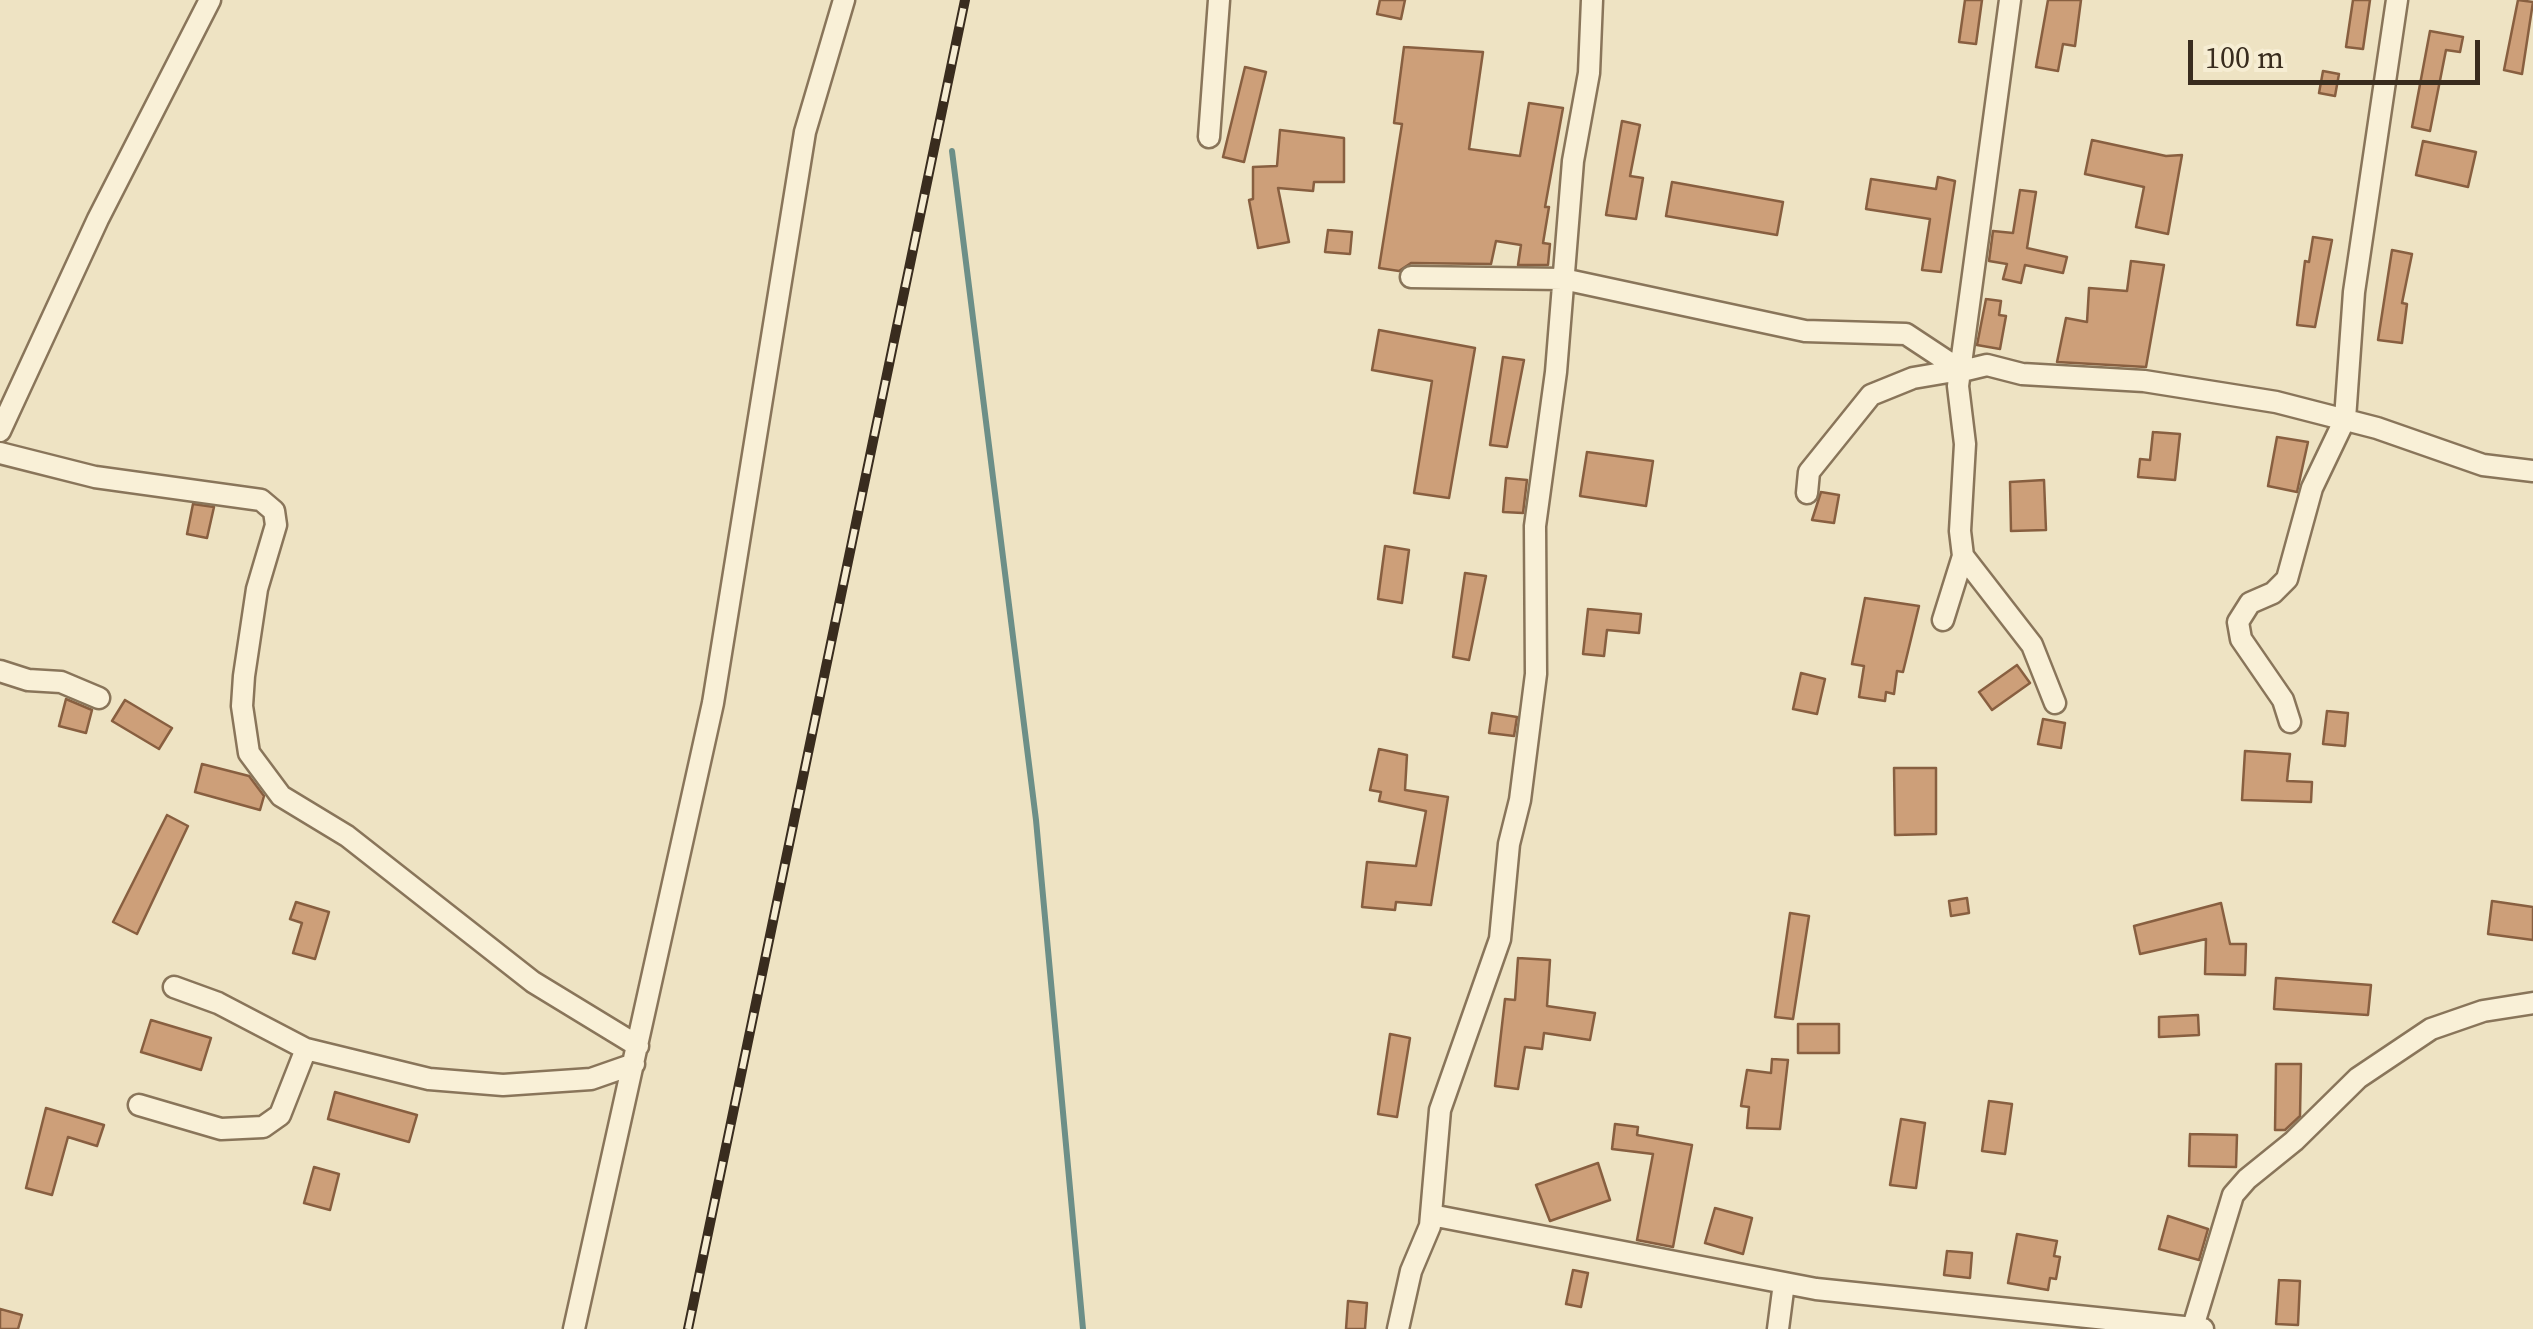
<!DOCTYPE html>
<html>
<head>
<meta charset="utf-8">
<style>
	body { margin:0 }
	#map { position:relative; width:2533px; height:1329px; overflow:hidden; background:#eee3c3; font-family:"Source Serif 4",serif }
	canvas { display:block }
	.scale { position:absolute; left:2188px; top:40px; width:292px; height:45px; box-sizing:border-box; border:5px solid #392c1e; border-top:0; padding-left:12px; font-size:30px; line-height:35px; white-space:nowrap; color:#392c1e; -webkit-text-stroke:8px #f6edd3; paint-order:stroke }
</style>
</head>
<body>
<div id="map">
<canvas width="2533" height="1329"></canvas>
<div class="scale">100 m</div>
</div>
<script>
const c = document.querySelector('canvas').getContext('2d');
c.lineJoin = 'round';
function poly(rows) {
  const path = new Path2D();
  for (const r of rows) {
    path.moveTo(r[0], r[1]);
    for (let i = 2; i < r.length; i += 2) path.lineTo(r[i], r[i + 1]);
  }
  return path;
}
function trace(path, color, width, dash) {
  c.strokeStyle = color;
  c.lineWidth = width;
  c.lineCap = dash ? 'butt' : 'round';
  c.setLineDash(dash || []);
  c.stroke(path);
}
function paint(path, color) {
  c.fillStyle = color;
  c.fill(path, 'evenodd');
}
trace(poly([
	[952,151,1036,820,1083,1329]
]), '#6c8f88', 6);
const building = poly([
	[1380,0,1405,0,1401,19,1377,14,1380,0],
	[1965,0,1982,0,1976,44,1959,42,1965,0],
	[2048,0,2081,0,2075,46,2063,44,2058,71,2036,67,2048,0],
	[2353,0,2370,0,2363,49,2346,47,2353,0],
	[2518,0,2533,2,2522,74,2504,70,2518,0],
	[2430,31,2463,37,2460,52,2446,50,2430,131,2412,127,2430,31],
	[1404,47,1483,52,1469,149,1520,156,1529,103,1563,108,1545,207,1549,207,1543,243,1550,244,1548,265,1518,265,1521,245,1496,241,1491,264,1411,263,1399,271,1379,268,1402,124,1394,123,1404,47],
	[1245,67,1266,72,1244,162,1223,157,1245,67],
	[2323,71,2339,74,2335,96,2319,93,2323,71],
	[1622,121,1640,125,1630,176,1643,178,1636,219,1606,215,1622,121],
	[1280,130,1344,138,1344,182,1314,182,1313,191,1278,188,1289,242,1258,248,1249,200,1253,199,1253,167,1277,166,1280,130],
	[2092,140,2166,156,2182,155,2168,234,2136,227,2144,187,2085,174,2092,140],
	[2423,141,2476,152,2468,187,2416,175,2423,141],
	[1938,177,1955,181,1941,272,1922,270,1930,219,1866,209,1871,179,1936,189,1938,177],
	[1672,182,1783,202,1777,235,1666,216,1672,182],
	[2020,190,2036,192,2027,248,2067,257,2063,273,2025,265,2021,283,2003,279,2007,264,1989,261,1993,231,2013,233,2020,190],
	[1328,230,1352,232,1350,254,1325,252,1328,230],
	[2313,237,2332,240,2315,327,2297,325,2305,261,2309,262,2313,237],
	[2392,250,2412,254,2402,303,2407,304,2402,343,2378,340,2392,250],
	[2131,261,2164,265,2146,367,2057,362,2066,318,2087,322,2089,288,2127,291,2131,261],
	[1986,299,2001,301,1999,315,2006,316,2000,349,1977,345,1986,299],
	[1379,330,1475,348,1449,498,1414,493,1432,381,1372,370,1379,330],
	[1503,357,1524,360,1507,447,1490,445,1503,357],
	[2153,432,2180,434,2175,480,2138,477,2140,459,2150,460,2153,432],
	[2277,437,2308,442,2297,492,2268,486,2277,437],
	[1587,452,1653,461,1646,506,1580,496,1587,452],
	[1506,478,1527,480,1523,513,1503,512,1506,478],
	[2044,480,2046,530,2011,531,2010,482,2044,480],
	[1821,492,1839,495,1834,523,1812,520,1821,492],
	[193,504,214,507,207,538,187,534,193,504],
	[1385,546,1409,550,1402,603,1378,599,1385,546],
	[1465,573,1486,576,1469,660,1453,657,1465,573],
	[1865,598,1919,606,1903,672,1897,671,1894,694,1886,692,1885,701,1859,697,1864,666,1852,664,1865,598],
	[1588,609,1641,614,1639,633,1607,630,1604,656,1583,654,1588,609],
	[2017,665,2030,683,1992,710,1979,692,2017,665],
	[1801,673,1825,679,1817,714,1793,709,1801,673],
	[66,699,92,710,86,733,59,726,66,699],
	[125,700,172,728,159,749,112,721,125,700],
	[2327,711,2348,713,2345,746,2323,744,2327,711],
	[1492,713,1517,717,1514,736,1489,733,1492,713],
	[2043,719,2065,723,2061,748,2038,744,2043,719],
	[1379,749,1407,755,1405,790,1448,797,1431,905,1396,902,1395,910,1362,907,1367,862,1416,866,1426,811,1379,801,1381,792,1370,790,1379,749],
	[2245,751,2290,754,2287,781,2312,782,2311,802,2242,800,2245,751],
	[202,764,249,776,264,796,260,810,195,792,202,764],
	[1894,768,1936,768,1936,834,1895,835,1894,768],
	[167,815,188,826,137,934,113,922,167,815],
	[1967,898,1969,913,1951,916,1949,901,1967,898],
	[2492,901,2533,907,2533,940,2488,934,2492,901],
	[296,902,329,912,315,959,293,953,302,923,290,919,296,902],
	[2221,903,2230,944,2246,944,2245,975,2205,974,2206,939,2140,954,2134,926,2221,903],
	[1790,913,1809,916,1793,1019,1775,1017,1790,913],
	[1518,958,1550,960,1547,1006,1595,1013,1590,1040,1544,1033,1542,1049,1525,1047,1518,1089,1495,1086,1505,999,1515,1000,1518,958],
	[2276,978,2371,985,2368,1015,2274,1009,2276,978],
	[2198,1015,2199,1035,2159,1037,2159,1017,2198,1015],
	[151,1020,211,1038,201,1070,141,1052,151,1020],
	[1798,1024,1839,1024,1839,1053,1798,1053,1798,1024],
	[1390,1034,1410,1038,1397,1117,1378,1114,1390,1034],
	[1772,1059,1788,1060,1780,1129,1747,1128,1749,1107,1741,1106,1747,1070,1771,1073,1772,1059],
	[2276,1064,2301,1064,2300,1116,2285,1130,2275,1130,2276,1064],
	[335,1092,417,1115,409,1142,328,1119,335,1092],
	[1989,1101,2012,1104,2005,1154,1982,1151,1989,1101],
	[46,1108,104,1125,97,1146,68,1137,52,1195,26,1188,46,1108],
	[1901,1119,1925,1123,1916,1188,1890,1185,1901,1119],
	[1615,1124,1638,1127,1637,1135,1692,1145,1673,1247,1637,1240,1653,1154,1612,1149,1615,1124],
	[2190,1134,2237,1135,2236,1167,2189,1166,2190,1134],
	[1598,1163,1610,1200,1550,1221,1536,1185,1598,1163],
	[314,1167,339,1174,330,1210,304,1203,314,1167],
	[1715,1208,1752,1218,1743,1254,1705,1243,1715,1208],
	[2168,1216,2208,1229,2199,1260,2159,1249,2168,1216],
	[2017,1234,2057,1241,2054,1256,2060,1257,2056,1279,2050,1278,2048,1290,2008,1283,2017,1234],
	[1947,1251,1972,1253,1970,1278,1944,1275,1947,1251],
	[1573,1270,1588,1273,1581,1307,1566,1304,1573,1270],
	[2279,1280,2300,1281,2298,1325,2276,1324,2279,1280],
	[1348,1301,1367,1303,1365,1329,1346,1329,1348,1301],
	[0,1309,22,1315,18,1329,0,1329,0,1309]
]);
paint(building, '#cd9f79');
trace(building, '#885f40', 2.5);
const minor = poly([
	[1209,137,1219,0],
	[1411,277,1563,279,1805,331,1906,334,1962,371,1987,365,2022,374,2144,381,2276,402,2377,428,2483,465,2533,471],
	[0,431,98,219,210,0],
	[0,453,95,477,261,500,274,511,276,525,257,589,244,676,242,706,249,753,281,796,347,836,533,982,638,1046],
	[1807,493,1809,472,1871,395,1913,378,1960,370],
	[1963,556,2032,645,2055,703],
	[1943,620,1963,556,1960,531,1965,444,1958,386,2010,0],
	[0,671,28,680,61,682,99,698],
	[2290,722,2283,700,2241,639,2238,622,2250,603,2273,593,2287,579,2312,488,2345,419,2354,292,2397,0],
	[174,987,218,1003,306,1049,429,1079,503,1085,591,1079,634,1064],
	[139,1105,221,1129,263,1127,280,1115,306,1049],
	[1431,1215,1816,1289,2203,1329],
	[2193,1327,2233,1195,2247,1179,2294,1141,2358,1078,2431,1029,2483,1011,2533,1003],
	[574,1329,713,703,805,132,844,0],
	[1398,1329,1411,1271,1430,1226,1440,1110,1500,939,1509,844,1520,800,1536,674,1535,526,1556,372,1573,161,1589,73,1592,0],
	[1778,1329,1784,1283]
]);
trace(minor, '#89755a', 25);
trace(minor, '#f9f0d7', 20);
const rail = poly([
	[688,1329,965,0]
]);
trace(rail, '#392c1e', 10);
trace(rail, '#f6edd3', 6, [19]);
</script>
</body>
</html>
